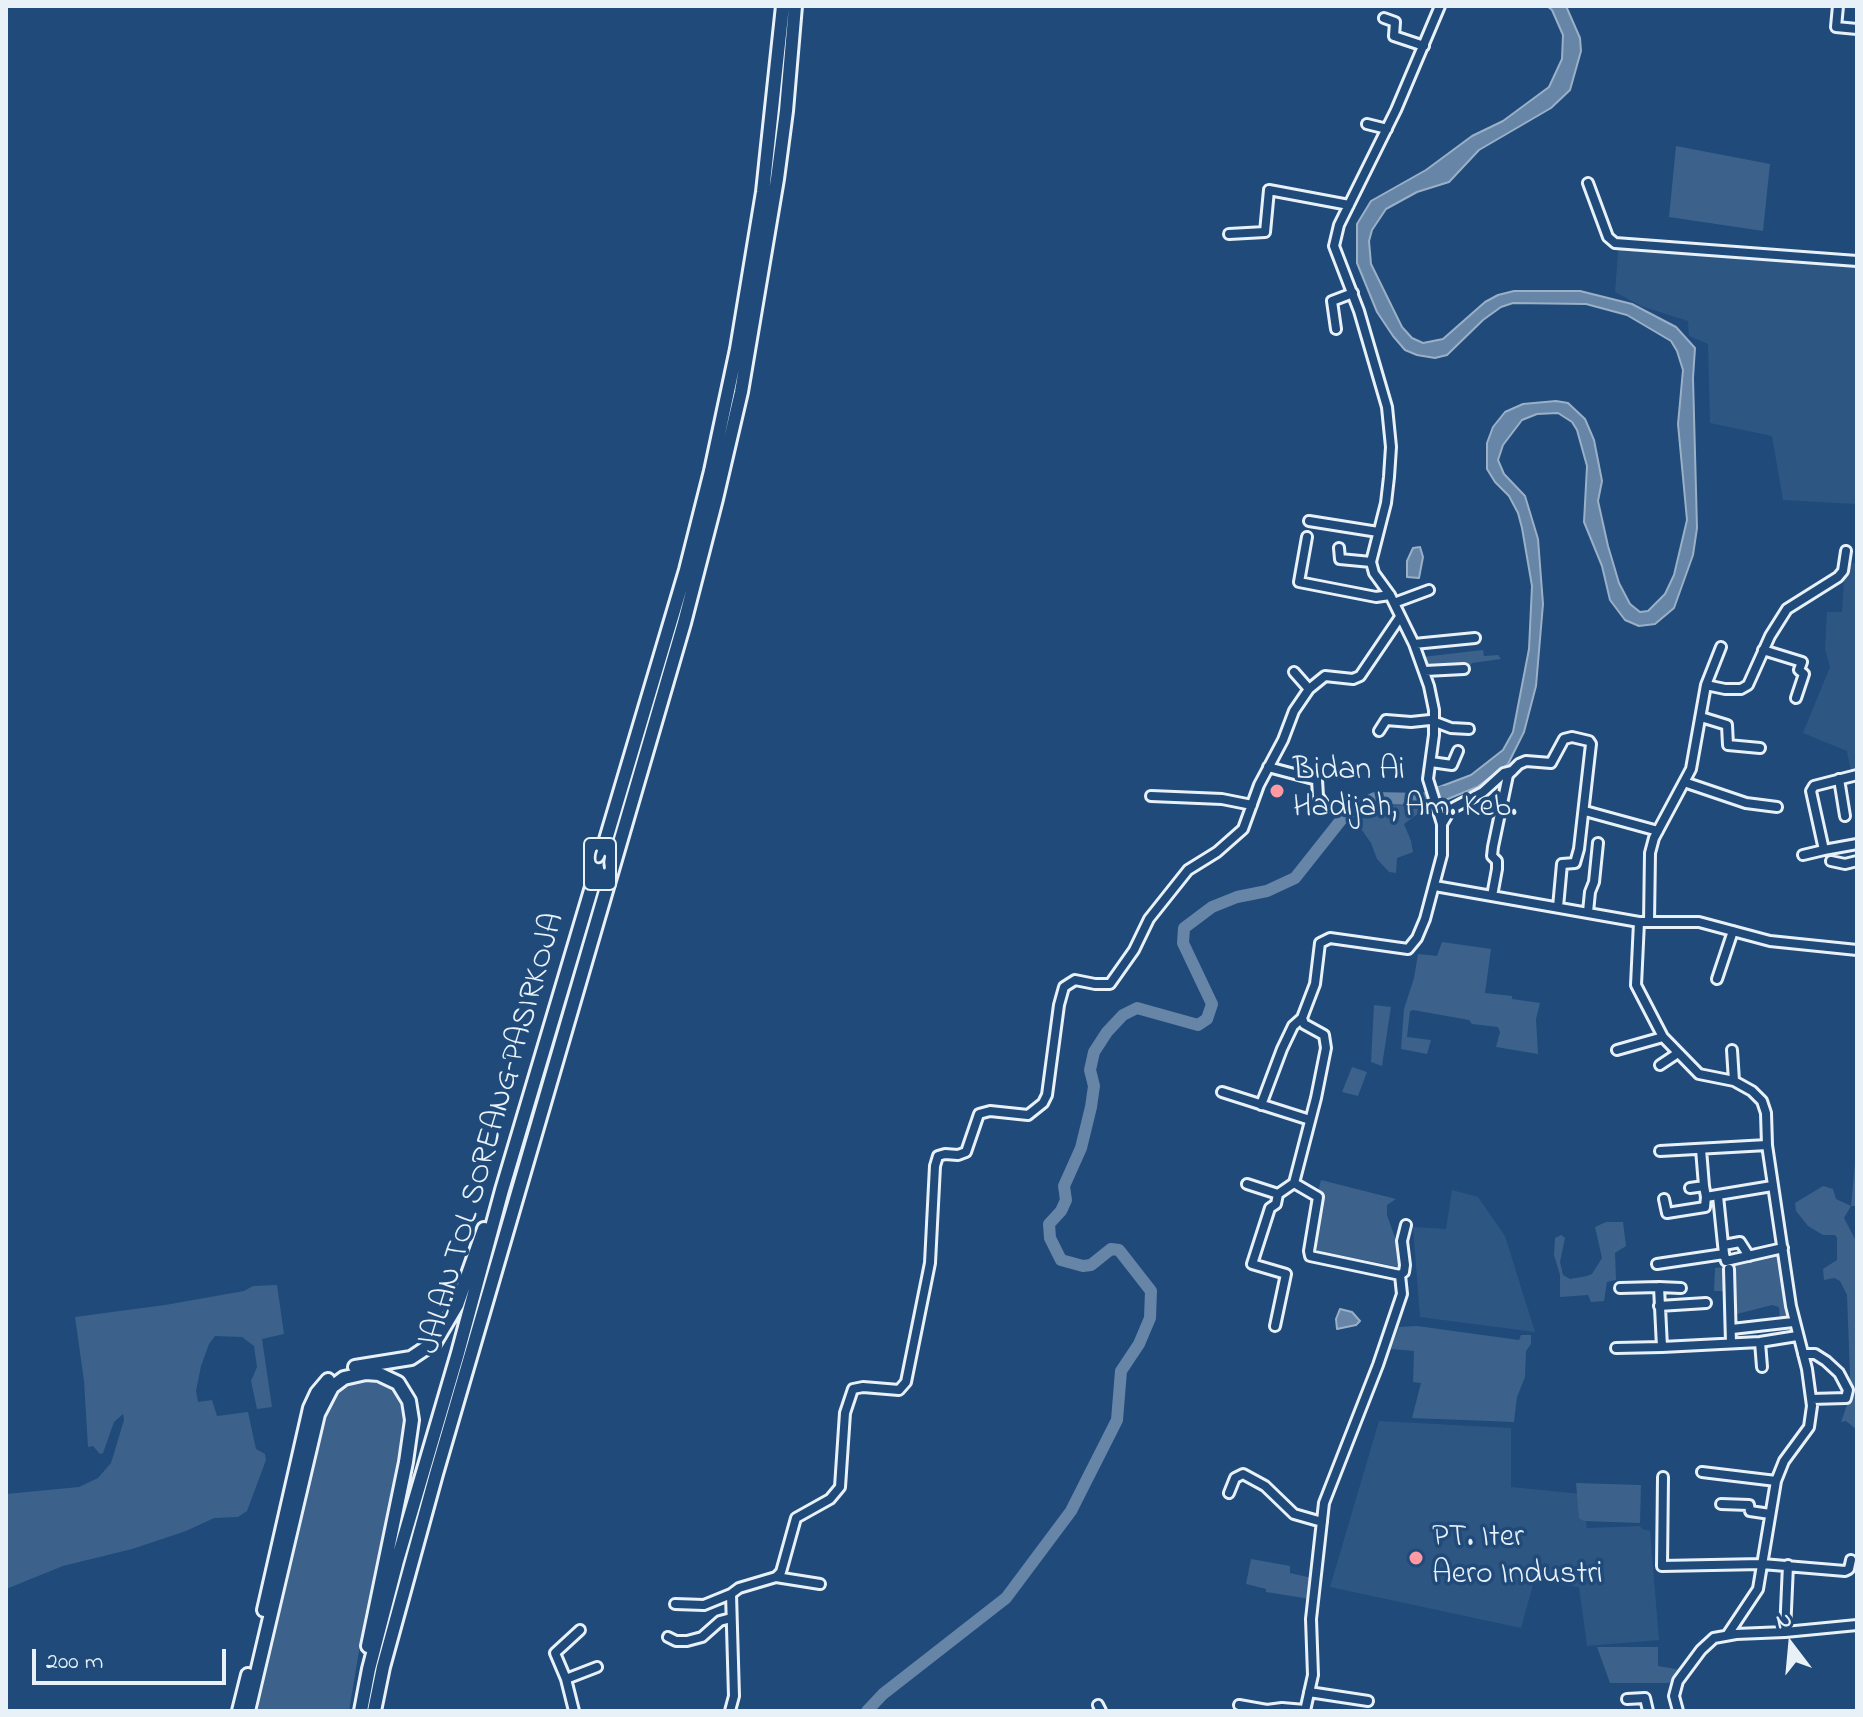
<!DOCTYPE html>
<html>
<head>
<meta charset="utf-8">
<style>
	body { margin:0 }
	#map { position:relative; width:1863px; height:1717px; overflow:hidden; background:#1f4a7a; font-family:"Indie Flower",sans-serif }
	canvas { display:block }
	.frame { position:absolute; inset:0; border:8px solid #e8f1f8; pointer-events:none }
	.north { position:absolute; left:1751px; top:1605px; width:80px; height:80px; -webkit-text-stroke:6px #1f4a7a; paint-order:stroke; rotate:344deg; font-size:22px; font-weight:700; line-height:32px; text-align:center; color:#e8f1f8 }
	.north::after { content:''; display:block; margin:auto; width:28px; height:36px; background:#e8f1f8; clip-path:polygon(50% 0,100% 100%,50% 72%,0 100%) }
	.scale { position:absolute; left:32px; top:1649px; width:194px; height:36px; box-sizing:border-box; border:4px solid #e8f1f8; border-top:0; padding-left:10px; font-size:24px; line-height:28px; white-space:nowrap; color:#e8f1f8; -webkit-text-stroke:6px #1f4a7a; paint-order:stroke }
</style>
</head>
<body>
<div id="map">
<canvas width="1863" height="1717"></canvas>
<div class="frame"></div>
<div class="north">N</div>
<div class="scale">200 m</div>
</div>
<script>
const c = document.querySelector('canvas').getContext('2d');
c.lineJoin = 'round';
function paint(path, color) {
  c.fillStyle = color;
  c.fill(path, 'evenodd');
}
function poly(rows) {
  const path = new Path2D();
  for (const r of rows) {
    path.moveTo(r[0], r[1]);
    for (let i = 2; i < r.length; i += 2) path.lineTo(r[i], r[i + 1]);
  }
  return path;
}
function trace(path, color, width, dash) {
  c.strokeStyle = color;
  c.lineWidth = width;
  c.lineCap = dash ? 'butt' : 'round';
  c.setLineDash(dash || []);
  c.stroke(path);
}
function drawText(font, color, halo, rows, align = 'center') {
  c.font = font + ' "Indie Flower",sans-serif';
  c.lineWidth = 7;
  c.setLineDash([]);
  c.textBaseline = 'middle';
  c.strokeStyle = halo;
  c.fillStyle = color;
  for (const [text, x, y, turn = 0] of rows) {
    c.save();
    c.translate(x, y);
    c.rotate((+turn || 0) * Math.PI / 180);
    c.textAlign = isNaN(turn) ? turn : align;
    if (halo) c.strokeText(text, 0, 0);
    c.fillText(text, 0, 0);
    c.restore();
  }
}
paint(poly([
	[1619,241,1857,255,1857,504,1783,500,1772,436,1710,423,1708,344,1689,336,1688,321,1641,306,1615,292],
	[1857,563,1857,771,1851,772,1847,751,1803,733,1830,667,1825,649,1827,612,1842,612,1845,564],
	[1452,1190,1478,1197,1505,1236,1535,1332,1420,1317,1413,1227,1446,1229],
	[1379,1421,1511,1428,1511,1487,1581,1494,1587,1528,1640,1526,1642,1529,1650,1531,1659,1640,1587,1646,1579,1587,1534,1581,1521,1628,1330,1587]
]), '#2e5683');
paint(poly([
	[1676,146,1770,164,1763,231,1669,217],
	[1483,650,1484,656,1498,655,1501,659,1472,663,1470,666,1426,669,1422,657],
	[1409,805,1422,806,1423,810,1404,824,1411,841,1413,852,1397,858,1396,873,1389,872,1377,859,1371,843,1359,826,1359,817,1378,806],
	[1442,942,1491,949,1485,993,1512,996,1512,999,1540,1003,1536,1019,1538,1054,1496,1047,1500,1032,1498,1027,1472,1024,1469,1020,1413,1010,1410,1011,1407,1037,1431,1040,1427,1054,1401,1049,1404,1009,1414,978,1418,954,1437,956],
	[1374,1005,1391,1007,1382,1066,1371,1062],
	[1352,1067,1367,1072,1358,1096,1342,1092],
	[1857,1141,1857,1206,1851,1206,1844,1218,1857,1243,1857,1430,1846,1421,1841,1422,1849,1399,1850,1376,1847,1295,1840,1281,1834,1278,1824,1280,1823,1269,1837,1260,1837,1238,1835,1235,1823,1235,1808,1226,1796,1211,1795,1203,1823,1186,1833,1189,1836,1199,1851,1206],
	[1321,1180,1396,1199,1387,1205,1387,1215,1400,1252,1399,1267,1319,1251,1315,1248,1323,1202,1323,1196,1318,1192],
	[1606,1222,1623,1222,1626,1246,1615,1253,1616,1280,1607,1282,1604,1301,1591,1302,1588,1295,1560,1297,1560,1275,1554,1255,1555,1238,1561,1235,1565,1238,1560,1262,1563,1275,1570,1279,1587,1276,1592,1274,1602,1258,1595,1227],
	[1781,1248,1790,1320,1780,1321,1779,1307,1772,1305,1733,1315,1734,1306,1724,1305,1723,1291,1714,1291,1715,1268,1734,1266,1734,1257],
	[277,1285,284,1334,262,1339,272,1407,257,1409,251,1381,257,1367,254,1346,242,1337,215,1336,209,1344,201,1366,196,1391,198,1402,212,1400,217,1416,248,1412,256,1449,265,1454,266,1460,247,1511,238,1517,214,1518,186,1531,132,1549,63,1566,6,1589,6,1494,79,1487,98,1478,111,1463,124,1420,123,1414,114,1422,103,1453,100,1454,93,1446,88,1447,84,1381,75,1317,165,1305,244,1291,253,1286],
	[1417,1326,1519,1340,1521,1335,1531,1335,1531,1344,1526,1351,1525,1377,1517,1397,1514,1422,1412,1418,1421,1383,1413,1382,1414,1351,1391,1349,1399,1327],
	[361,1379,377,1380,392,1389,402,1400,407,1423,365,1615,349,1711,255,1711,300,1529,313,1448,322,1411,342,1384],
	[1576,1483,1641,1485,1640,1523,1584,1521,1579,1518],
	[1251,1559,1290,1566,1290,1573,1312,1578,1310,1599,1266,1592,1266,1589,1246,1584],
	[1597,1647,1658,1647,1658,1666,1681,1670,1669,1683,1610,1683]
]), '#3c628c');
const water = poly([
	[1547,6,1566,6,1580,38,1581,51,1570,90,1551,108,1479,150,1449,182,1417,192,1386,209,1372,230,1369,241,1371,264,1402,327,1412,338,1423,343,1443,339,1485,302,1498,295,1514,291,1580,291,1632,304,1676,327,1695,348,1693,378,1697,528,1693,555,1674,608,1655,624,1639,626,1625,620,1610,600,1602,566,1584,522,1587,466,1577,430,1572,422,1558,413,1537,414,1522,420,1503,445,1498,460,1504,474,1525,496,1538,539,1543,604,1536,686,1524,732,1508,764,1477,787,1438,803,1434,789,1471,775,1503,750,1513,732,1529,649,1532,586,1522,528,1518,513,1509,496,1495,482,1487,469,1487,443,1493,427,1505,412,1523,404,1556,401,1568,403,1585,419,1594,440,1602,481,1598,501,1608,546,1619,583,1630,604,1640,612,1648,611,1665,594,1674,575,1687,520,1678,424,1683,370,1677,351,1671,341,1627,315,1586,304,1513,303,1501,307,1483,320,1447,355,1435,358,1417,355,1405,350,1393,336,1377,312,1357,263,1357,224,1371,201,1426,170,1472,136,1503,121,1549,87,1562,59,1563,35,1552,10,1547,6],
	[1420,547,1423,557,1419,578,1407,577,1407,561,1413,548,1420,547],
	[1340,1309,1352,1312,1360,1321,1356,1325,1337,1329,1336,1319,1340,1309]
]);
paint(water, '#6685a7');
trace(water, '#9ab0c7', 2);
trace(poly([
	[867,1711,883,1694,1006,1598,1071,1511,1117,1420,1121,1371,1139,1344,1150,1318,1151,1291,1119,1250,1111,1249,1091,1265,1083,1266,1061,1260,1050,1238,1049,1224,1061,1211,1066,1200,1064,1186,1081,1148,1091,1107,1094,1086,1090,1070,1094,1052,1107,1032,1123,1015,1137,1008,1198,1025,1207,1019,1212,1004,1183,943,1184,928,1212,907,1237,897,1267,891,1295,878,1341,820,1356,807,1375,798,1423,799,1443,792]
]), '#6685a7', 12);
const minor = poly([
	[1838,6,1836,27,1857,29],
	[1384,18,1395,22,1394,36,1424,46],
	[1367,124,1387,129],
	[1588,183,1608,237,1615,243,1857,261],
	[1229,234,1265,232,1269,190,1349,205],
	[1336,329,1332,301,1353,293],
	[1309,521,1378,532],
	[1307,537,1299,582,1376,597,1390,595],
	[1339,548,1340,559,1371,562],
	[1394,603,1429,590],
	[1414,644,1475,638],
	[1763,650,1802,662,1799,670,1804,674,1796,698],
	[1425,671,1464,669],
	[1294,672,1309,689],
	[1706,685,1721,647],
	[1701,717,1727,725,1728,745,1760,748],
	[1379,731,1386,720,1411,722,1430,720,1451,728,1469,729],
	[1431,762,1452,765,1458,751],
	[1268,767,1317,780,1318,796,1324,805],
	[1857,775,1814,786,1811,791,1824,850,1857,844],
	[1839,779,1845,816],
	[1684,782,1746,803,1777,807],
	[1151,796,1222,799,1252,805],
	[1585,811,1658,831],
	[1442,824,1451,809,1483,792,1504,773,1512,771],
	[1803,855,1824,850],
	[1831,861,1845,864,1857,861],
	[1435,886,1639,922,1699,922,1770,941,1857,950],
	[1492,896,1497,869,1497,861,1492,856,1493,847,1508,775,1519,764,1526,761,1551,763,1564,739,1572,737,1589,741,1591,744,1579,849,1575,863,1562,864,1558,907],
	[1588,912,1590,892,1594,882,1598,843],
	[1639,922,1636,985,1663,1037,1699,1074,1734,1081,1752,1091,1762,1101,1766,1113,1767,1145,1791,1306,1807,1369,1812,1406,1809,1427,1784,1461,1776,1481,1758,1589,1728,1634],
	[1649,922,1650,853,1654,838,1691,769,1706,685,1725,689,1741,689,1748,685,1770,636,1787,609,1838,577,1843,571,1846,551],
	[1717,979,1733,931],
	[1617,1050,1663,1037],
	[1732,1050,1734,1081],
	[1660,1065,1678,1053],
	[1222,1092,1310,1120],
	[1261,1105,1282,1049,1293,1026,1302,1018],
	[1701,1149,1704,1186],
	[1660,1151,1767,1145],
	[1247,1184,1278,1194],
	[1690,1188,1704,1186,1706,1197,1772,1186],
	[1664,1199,1667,1213,1705,1207,1706,1197],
	[1724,1245,1740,1242,1749,1256],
	[1724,1254,1726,1261,1783,1248],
	[1657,1264,1724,1254,1718,1196],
	[1729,1269,1731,1343],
	[1400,1275,1310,1256,1309,1251,1318,1197,1294,1183,1316,1098,1326,1048,1324,1035,1304,1024,1302,1018,1315,984,1320,943,1330,938,1408,949,1417,938,1425,919,1442,855,1442,824,1428,779,1434,735,1434,710,1429,686,1414,644,1390,595,1374,573,1371,562,1386,503,1389,477,1391,447,1387,407,1359,311,1334,246,1339,225,1396,110,1440,6],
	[1659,1287,1681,1288],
	[1620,1288,1659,1287,1662,1347,1760,1342,1797,1336],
	[1659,1306,1706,1303],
	[1275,1326,1286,1274,1252,1264,1270,1208,1276,1204,1278,1194,1294,1183],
	[1732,1329,1793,1322],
	[1760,1342,1762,1367],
	[1616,1348,1662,1347],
	[1803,1354,1815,1354,1826,1361,1839,1373,1848,1390,1846,1398,1811,1399],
	[1702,1472,1776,1481],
	[1663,1477,1662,1566,1762,1564,1845,1571,1849,1569,1851,1560],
	[1229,1493,1235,1478,1243,1474,1265,1486,1294,1514,1322,1522],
	[1721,1504,1749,1505,1750,1511,1770,1514],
	[776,1577,820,1584],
	[675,1604,704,1605,731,1594],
	[1785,1632,1788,1565],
	[668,1637,676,1641,687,1641,702,1637,720,1621,731,1618],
	[566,1679,597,1667],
	[1309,1692,1368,1701],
	[1627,1699,1645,1698,1648,1711],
	[1098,1705,1101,1711],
	[1239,1705,1267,1710,1282,1708,1305,1710],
	[574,1711,566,1679,555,1653,580,1630],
	[730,1711,734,1696,731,1594,739,1588,776,1577,781,1572,796,1518,830,1499,840,1487,845,1413,853,1389,863,1387,899,1390,906,1382,930,1263,935,1166,938,1156,945,1154,958,1155,966,1152,979,1114,990,1111,1028,1115,1043,1103,1047,1095,1059,1005,1064,987,1075,980,1095,984,1110,984,1134,950,1149,919,1188,870,1217,852,1243,829,1259,785,1283,740,1294,711,1309,689,1325,676,1353,679,1360,676,1400,617],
	[1305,1711,1313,1675,1311,1619,1324,1503,1378,1365,1402,1294,1400,1275,1404,1272,1405,1265,1402,1241,1406,1225],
	[1678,1711,1674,1696,1678,1681,1701,1650,1714,1638,1736,1634,1785,1632,1857,1625]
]);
const highway = poly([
	[355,1367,411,1358,435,1342,457,1305,484,1229],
	[264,1610,310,1408,317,1393,328,1380],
	[239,1711,248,1675],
	[248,1711,318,1414,332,1387,344,1378,366,1373,379,1374,398,1383,409,1401,412,1420,406,1462,368,1646],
	[361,1711,369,1669,397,1561,458,1353,502,1190,686,570,711,471,737,349,763,192,783,6],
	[374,1711,383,1667,436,1474,684,623,716,499,741,392,777,179,786,111,795,6]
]);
trace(minor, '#e8f1f8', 14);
trace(highway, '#e8f1f8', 18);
trace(minor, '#1f4a7a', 8);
trace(highway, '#1f4a7a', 12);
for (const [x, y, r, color] of [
	[1277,791,8,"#ff9aa2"],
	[1416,1558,8,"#ff9aa2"]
]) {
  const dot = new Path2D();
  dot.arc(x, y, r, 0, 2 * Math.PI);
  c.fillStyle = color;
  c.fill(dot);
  trace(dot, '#1f4a7a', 3);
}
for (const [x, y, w] of [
	[600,864,32]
]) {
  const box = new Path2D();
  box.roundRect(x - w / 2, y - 26, w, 52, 6);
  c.fillStyle = '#1f4a7a';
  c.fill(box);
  trace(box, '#e8f1f8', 2);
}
drawText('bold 30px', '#e8f1f8', null, [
	["4",600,864]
]);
drawText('32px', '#e8f1f8', '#1f4a7a', [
	["Bidan Ai",1293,773],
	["Hadijah, Am. Keb.",1293,810],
	["PT. Iter",1432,1540],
	["Aero Industri",1432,1577]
], 'left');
drawText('32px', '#e8f1f8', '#1f4a7a', [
	["JALAN TOL SOREANG–PASIRKOJA",494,1134,-74]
]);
</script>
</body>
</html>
